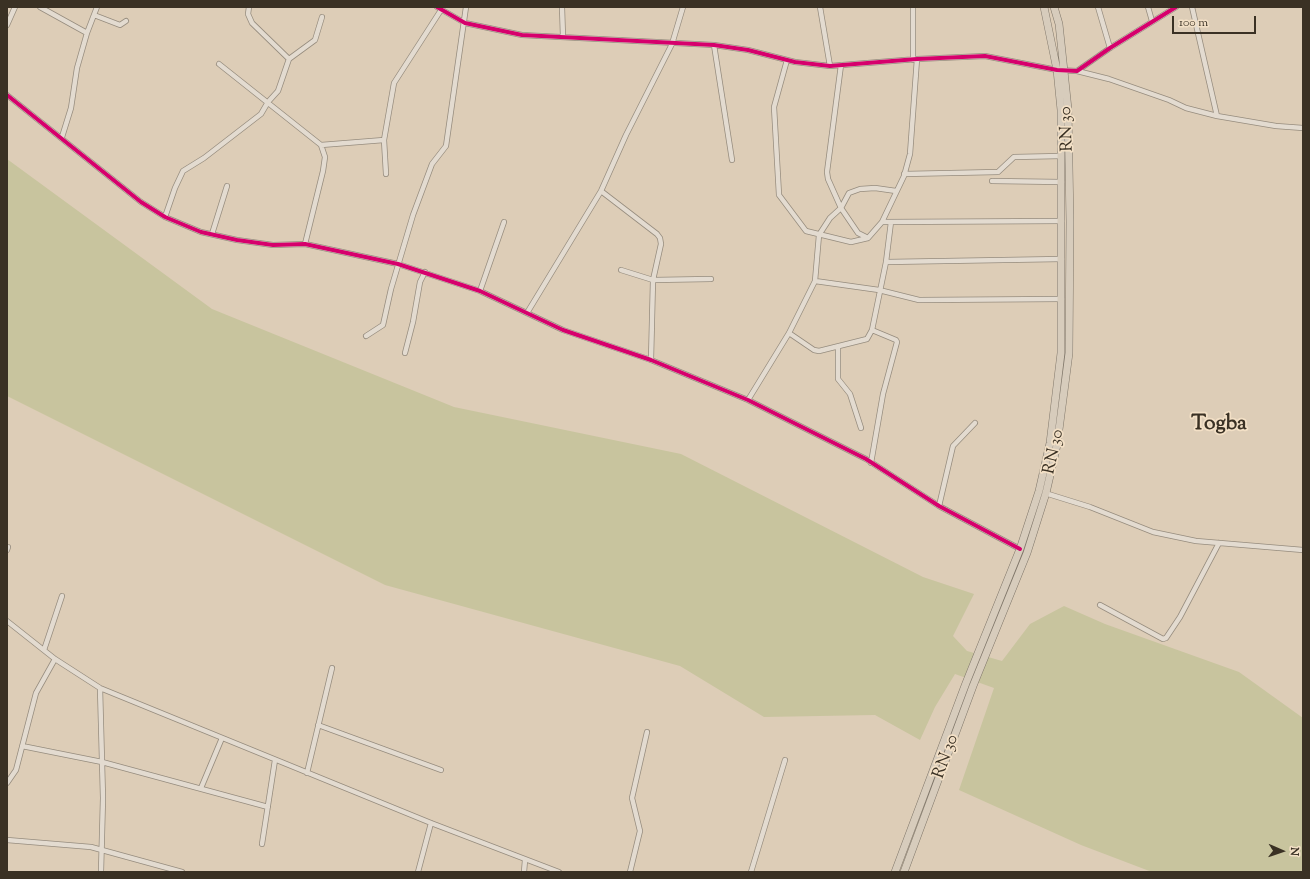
<!DOCTYPE html>
<html>
<head>
<meta charset="utf-8">
<style>
	body { margin:0 }
	#map { position:relative; width:1310px; height:879px; overflow:hidden; background:#ddcdb7; font-family:"Sorts Mill Goudy",serif }
	canvas { display:block }
	.frame { position:absolute; inset:0; border:8px solid #3a3124; pointer-events:none }
	.north { position:absolute; left:1262px; top:831px; width:40px; height:40px; -webkit-text-stroke:3px #f3e0c6; paint-order:stroke; rotate:92deg; font-size:11px; font-weight:700; line-height:16px; text-align:center; color:#3a3124 }
	.north::after { content:''; display:block; margin:auto; width:14px; height:18px; background:#3a3124; clip-path:polygon(50% 0,100% 100%,50% 72%,0 100%) }
	.scale { position:absolute; left:1172px; top:16px; width:84px; height:18px; box-sizing:border-box; border:2px solid #3a3124; border-top:0; padding-left:5px; font-size:12px; line-height:14px; white-space:nowrap; color:#3a3124; -webkit-text-stroke:3px #f3e0c6; paint-order:stroke }
</style>
</head>
<body>
<div id="map">
<canvas width="1310" height="879"></canvas>
<div class="frame"></div>
<div class="north">N</div>
<div class="scale">100 m</div>
</div>
<script>
const c = document.querySelector('canvas').getContext('2d');
c.lineJoin = 'round';
function paint(path, color) {
  c.fillStyle = color;
  c.fill(path, 'evenodd');
}
function poly(rows) {
  const path = new Path2D();
  for (const r of rows) {
    path.moveTo(r[0], r[1]);
    for (let i = 2; i < r.length; i += 2) path.lineTo(r[i], r[i + 1]);
  }
  return path;
}
function trace(path, color, width, dash) {
  c.strokeStyle = color;
  c.lineWidth = width;
  c.lineCap = dash ? 'butt' : 'round';
  c.setLineDash(dash || []);
  c.stroke(path);
}
function drawText(font, color, halo, rows, align = 'center') {
  c.font = font + ' "Sorts Mill Goudy",serif';
  c.lineWidth = 3.5;
  c.setLineDash([]);
  c.textBaseline = 'middle';
  c.strokeStyle = halo;
  c.fillStyle = color;
  for (const [text, x, y, turn = 0] of rows) {
    c.save();
    c.translate(x, y);
    c.rotate((+turn || 0) * Math.PI / 180);
    c.textAlign = isNaN(turn) ? turn : align;
    if (halo) c.strokeText(text, 0, 0);
    c.fillText(text, 0, 0);
    c.restore();
  }
}
paint(poly([
	[7,159,212,309,454,407,681,454,923,577,974,594,953,636,967,651,1002,661,1030,624,1064,606,1105,624,1239,672,1303,718,1303,872,1152,872,1081,845,959,790,994,688,955,674,935,707,920,740,875,715,764,717,680,666,385,585,7,396]
]), '#c8c49e');
const street = poly([
	[40,7,87,33],
	[249,7,248,14,252,23,289,59],
	[437,7,465,23,522,35,714,45,748,50,795,62,830,66,917,59,985,56,1057,70,1077,71,1110,48,1176,7],
	[562,7,563,37],
	[820,7,830,66],
	[1098,7,1110,48],
	[1148,7,1152,21],
	[1192,7,1217,116],
	[94,15,120,25,126,21],
	[7,25,15,7],
	[714,45,732,160],
	[787,60,774,107,779,195,806,231,851,242,868,238,882,222,904,176,910,154,917,59],
	[913,60,913,7],
	[219,64,321,145,325,157,323,171,305,244],
	[841,65,827,172,828,179,841,208,858,233,868,238],
	[1077,71,1109,79,1169,100,1186,108,1217,116,1276,126,1303,128],
	[7,95,141,202,165,217,201,232,237,240,273,245,305,244,398,264,480,291,563,330,651,360,748,400,866,459,939,506,1020,549],
	[62,137,71,108,77,68,87,33,97,7],
	[321,145,384,140],
	[386,174,384,140,394,83,441,10],
	[904,174,998,172,1014,157,1061,156],
	[992,181,1062,182],
	[601,191,657,234,660,238,661,244,653,280,651,360],
	[165,217,175,188,183,171,204,158,261,114,268,102,278,91,289,59,315,40,322,17],
	[882,222,1062,221],
	[212,234,227,186],
	[886,262,1062,259],
	[621,270,653,280,711,279],
	[815,281,879,290,919,300,1062,299],
	[480,291,504,222],
	[527,313,601,191,626,135,672,44,683,7],
	[789,333,814,350,819,351,867,339,872,330,886,262,891,222],
	[366,336,383,325,391,289,413,215,432,164,446,146,466,7],
	[838,347,838,379,850,394,861,428],
	[405,353,413,322,420,282,425,272],
	[748,400,789,333,815,281,819,235,830,218,841,208,849,193,860,189,875,188,896,191],
	[871,463,883,394,897,342,896,340,872,330],
	[1045,493,1090,507,1153,532,1196,541,1303,550],
	[939,506,953,446,975,423],
	[7,550,8,547],
	[1100,605,1163,639,1166,638,1180,617,1219,543],
	[7,621,55,659,100,688,431,823,559,872],
	[44,650,62,596],
	[100,688,103,798,101,872],
	[318,725,441,770],
	[22,746,102,762,268,807],
	[307,773,332,668],
	[7,783,16,770,36,693,55,659],
	[201,788,222,738],
	[7,840,91,847,182,872],
	[262,844,275,760],
	[418,872,431,823],
	[524,872,525,860],
	[630,872,640,831,632,798,647,732],
	[751,872,785,760]
]);
const primary = poly([
	[895,872,966,683,1020,549,1039,491,1050,443,1061,353,1061,110,1057,70,1044,7],
	[904,872,973,686,1027,553,1046,493,1057,445,1069,353,1070,222,1068,109,1059,24,1054,7]
]);
trace(street, '#968c7e', 6);
trace(primary, '#80776a', 8);
trace(street, '#e3dbd0', 4.5);
trace(primary, '#d7ccbc', 7);
trace(poly([
	[437,7,465,23,522,35,714,45,748,50,795,62,830,66,917,59,985,56,1057,70,1077,71,1110,48,1176,7],
	[7,95,141,202,165,217,201,232,237,240,273,245,305,244,398,264,480,291,563,330,651,360,748,400,866,459,939,506,1020,549]
]), '#d6006c', 4);
drawText('17px', '#3a3124', '#f3e0c6', [
	["RN 30",1068,129,-92],
	["RN 30",1055,452,-78],
	["RN 30",947,757,-70]
]);
drawText('bold 21px', '#3a3124', '#f3e0c6', [
	["Togba",1219,425]
]);
</script>
</body>
</html>
